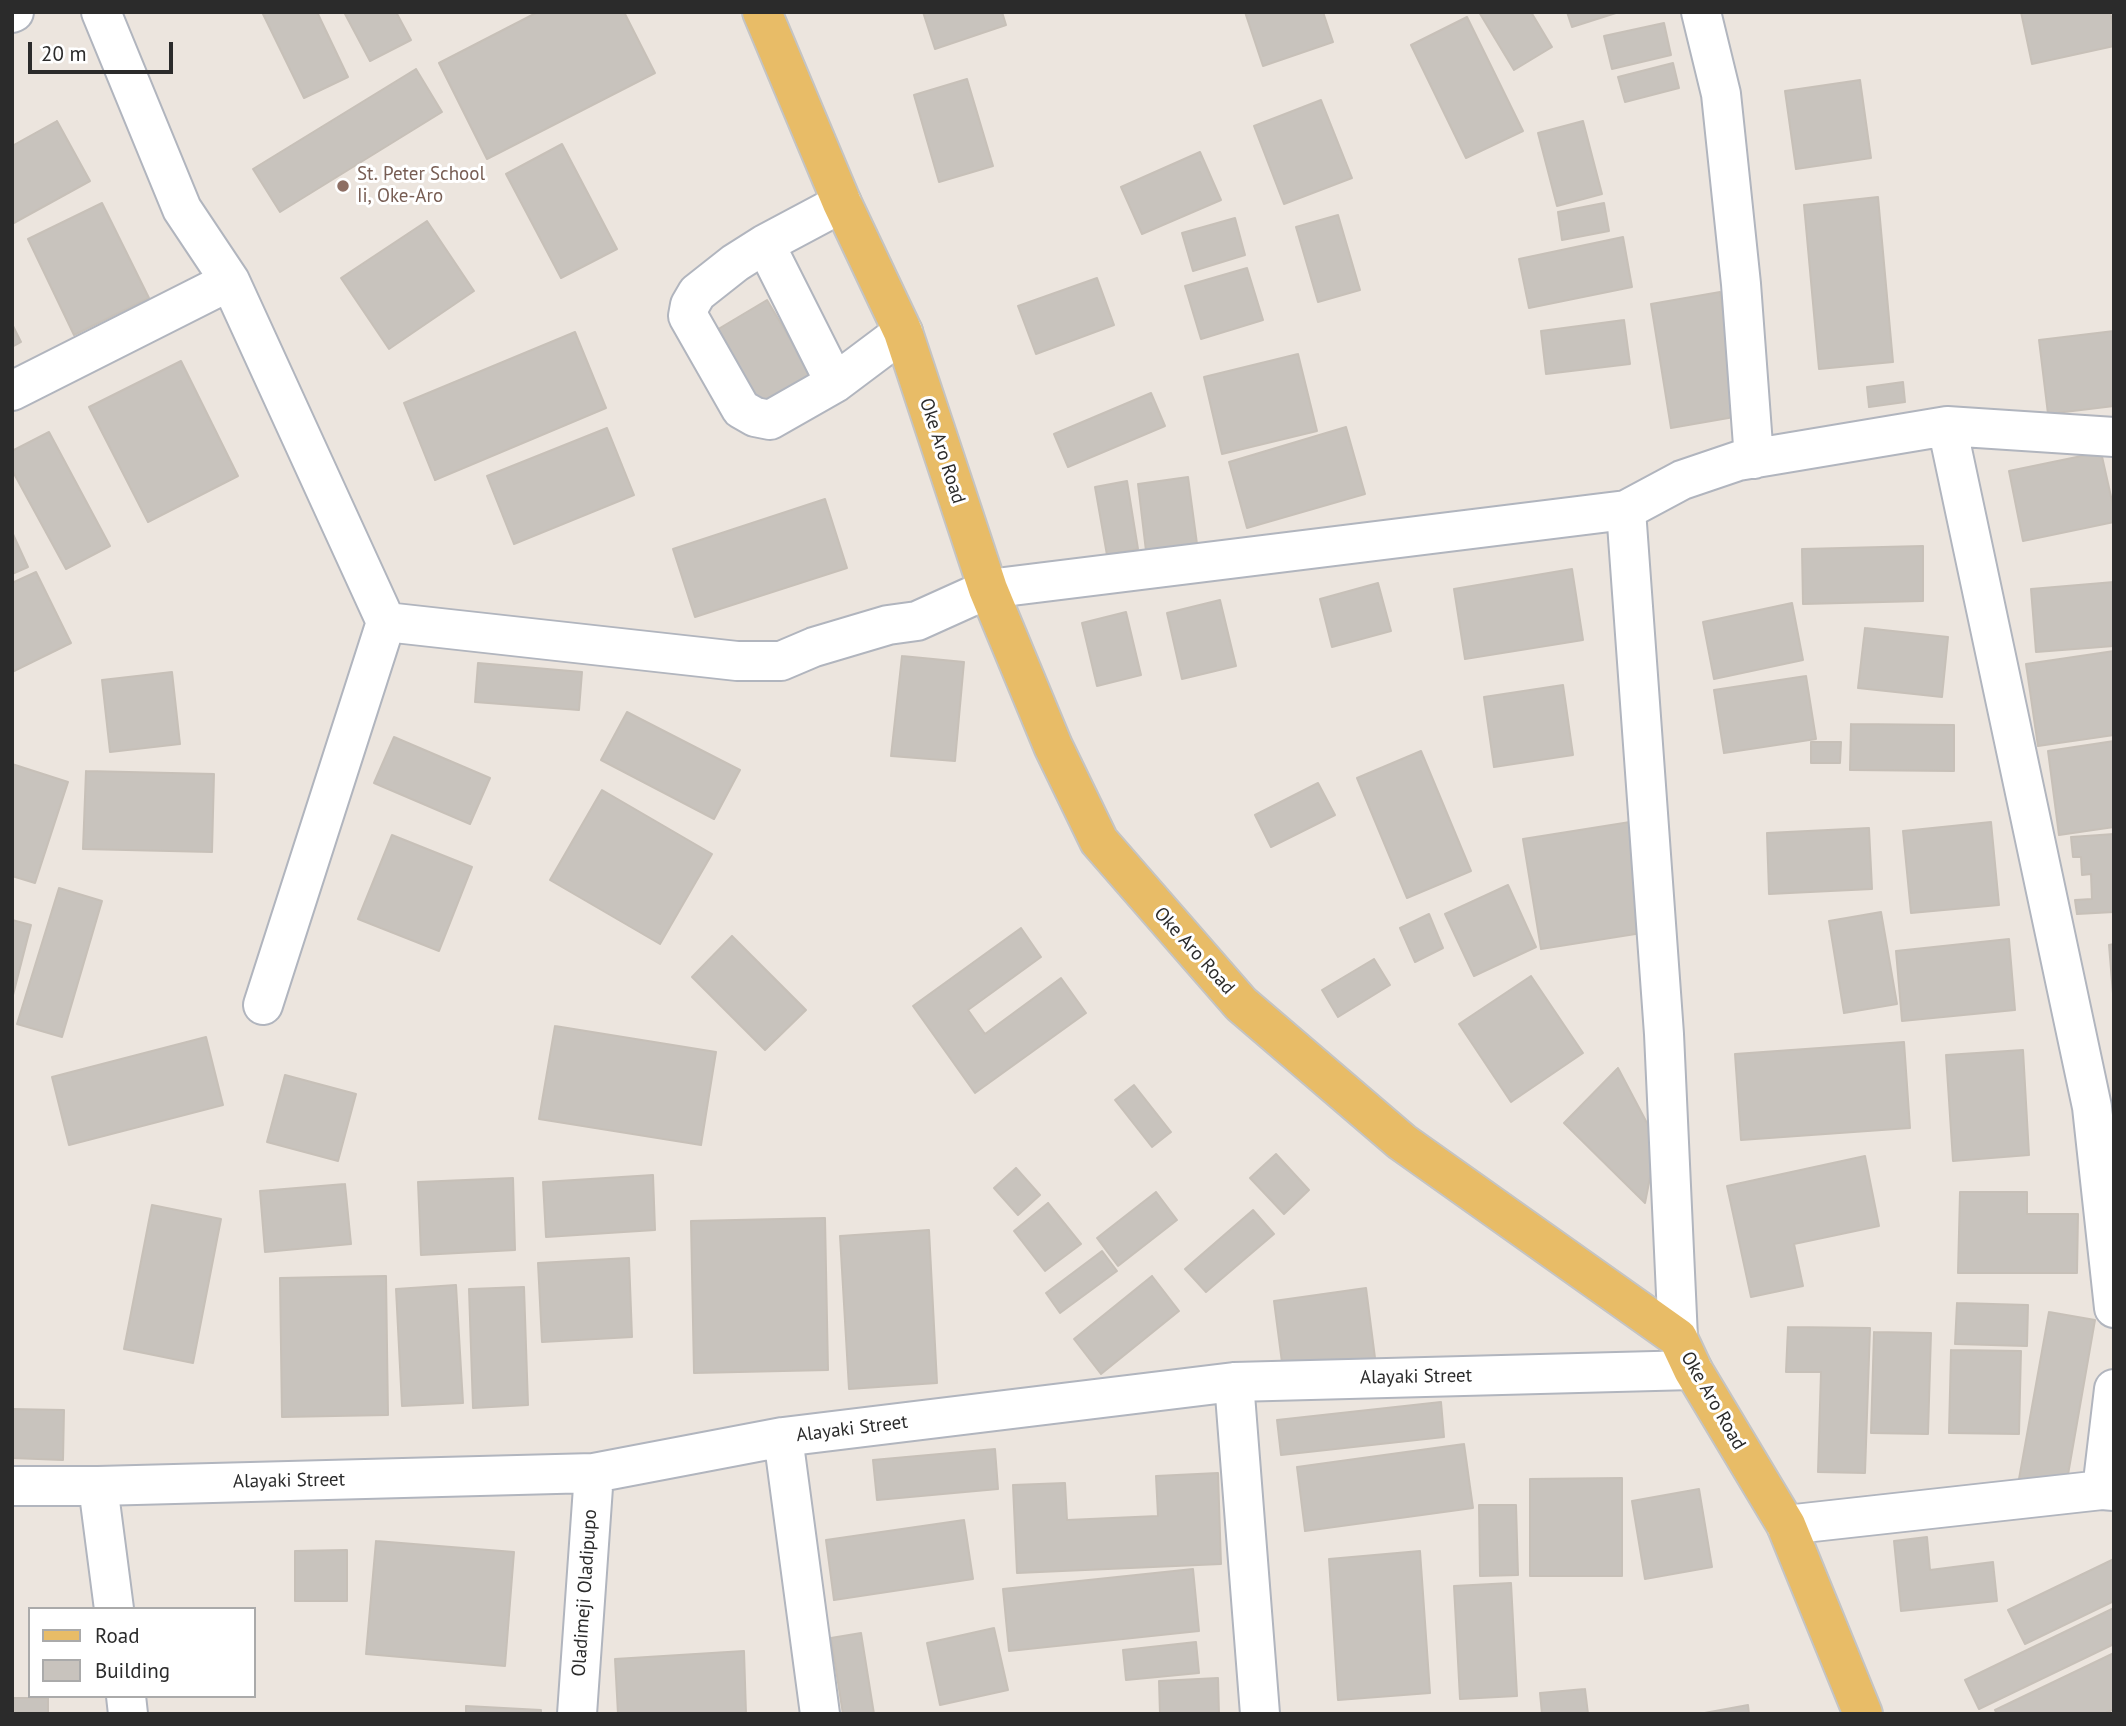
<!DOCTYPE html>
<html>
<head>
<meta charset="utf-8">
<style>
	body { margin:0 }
	#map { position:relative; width:2126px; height:1726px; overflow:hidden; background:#ece5de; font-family:"PT Sans",sans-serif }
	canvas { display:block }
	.frame { position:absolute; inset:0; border:14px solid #2b2b2b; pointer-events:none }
	.legend { position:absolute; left:28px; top:1607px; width:228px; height:91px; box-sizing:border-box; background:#fff; border:2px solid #aaa; margin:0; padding:9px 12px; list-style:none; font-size:21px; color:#2b2b2b }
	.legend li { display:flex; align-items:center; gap:14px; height:35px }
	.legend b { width:35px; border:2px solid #aaa }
	.scale { position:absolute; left:28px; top:42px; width:145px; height:32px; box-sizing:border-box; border:4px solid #2b2b2b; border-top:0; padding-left:9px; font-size:21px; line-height:24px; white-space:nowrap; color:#2b2b2b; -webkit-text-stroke:5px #fff; paint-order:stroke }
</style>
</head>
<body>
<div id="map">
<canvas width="2126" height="1726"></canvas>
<div class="frame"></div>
<ul class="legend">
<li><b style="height:9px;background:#e8bc67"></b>Road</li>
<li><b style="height:19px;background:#c8c3bd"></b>Building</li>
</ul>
<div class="scale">20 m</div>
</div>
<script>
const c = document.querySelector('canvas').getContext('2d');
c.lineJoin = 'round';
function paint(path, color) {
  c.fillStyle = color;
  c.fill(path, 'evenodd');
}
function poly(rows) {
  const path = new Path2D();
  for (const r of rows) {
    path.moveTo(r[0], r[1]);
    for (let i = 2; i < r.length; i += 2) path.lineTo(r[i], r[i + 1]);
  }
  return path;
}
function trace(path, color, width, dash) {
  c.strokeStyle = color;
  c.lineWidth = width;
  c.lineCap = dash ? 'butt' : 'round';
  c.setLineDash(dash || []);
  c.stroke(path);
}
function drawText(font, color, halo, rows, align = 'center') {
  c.font = font + ' "PT Sans",sans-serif';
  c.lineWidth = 6;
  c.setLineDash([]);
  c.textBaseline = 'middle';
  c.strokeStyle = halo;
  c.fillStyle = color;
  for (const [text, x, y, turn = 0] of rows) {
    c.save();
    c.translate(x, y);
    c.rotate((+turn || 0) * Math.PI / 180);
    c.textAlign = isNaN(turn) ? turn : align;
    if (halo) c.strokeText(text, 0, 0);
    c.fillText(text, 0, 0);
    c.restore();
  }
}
const building = poly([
	[262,12,317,12,348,77,304,98,262,12],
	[344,12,396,12,411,40,370,61,344,12],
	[538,12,624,12,655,73,487,159,439,63,538,12],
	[923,12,1002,12,1006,25,935,49,923,12],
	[1245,12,1323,12,1333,42,1263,66,1245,12],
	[1479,12,1531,12,1552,47,1514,70,1479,12],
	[1567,12,1619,12,1572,27,1567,12],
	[2021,12,2110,12,2114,30,2114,46,2032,64,2021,12],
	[1467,17,1523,131,1466,158,1411,45,1467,17],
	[1664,23,1671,55,1612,69,1604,36,1664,23],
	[1673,63,1679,88,1625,102,1618,77,1673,63],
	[416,69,442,112,280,212,253,169,416,69],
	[967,79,993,166,939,182,914,95,967,79],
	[1860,80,1871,158,1796,169,1785,91,1860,80],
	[1321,100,1352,178,1284,204,1254,126,1321,100],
	[57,121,90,181,12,224,12,146,57,121],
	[1583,121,1602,194,1557,206,1538,133,1583,121],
	[562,144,617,249,561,278,506,174,562,144],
	[1200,152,1221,200,1142,234,1121,187,1200,152],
	[1878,197,1893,362,1819,369,1804,205,1878,197],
	[102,203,149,298,74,335,28,239,102,203],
	[1604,203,1609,231,1562,240,1558,212,1604,203],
	[1338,215,1360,290,1318,302,1296,227,1338,215],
	[1235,218,1245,255,1193,271,1182,233,1235,218],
	[427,221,474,291,389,349,341,278,427,221],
	[1623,237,1632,287,1529,308,1519,259,1623,237],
	[1247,268,1263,320,1201,339,1185,286,1247,268],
	[1097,278,1114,325,1036,354,1018,306,1097,278],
	[1720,292,1740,416,1671,428,1651,304,1720,292],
	[767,300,811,374,760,405,715,331,767,300],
	[1624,320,1630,364,1546,374,1541,331,1624,320],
	[12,324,21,342,12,347,12,324],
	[2114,331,2114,406,2048,414,2039,340,2114,331],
	[575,332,606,408,435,480,404,403,575,332],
	[1298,354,1317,431,1222,454,1204,377,1298,354],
	[181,361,238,476,148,522,89,407,181,361],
	[1903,382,1905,402,1869,407,1867,387,1903,382],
	[1151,393,1165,426,1068,467,1054,434,1151,393],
	[1346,427,1365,494,1247,528,1229,462,1346,427],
	[607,428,634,495,514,544,487,476,607,428],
	[49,432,110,546,66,569,12,470,12,451,49,432],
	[2101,452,2114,510,2114,522,2023,541,2009,471,2101,452],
	[1188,477,1197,544,1146,551,1138,484,1188,477],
	[1127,481,1138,549,1107,555,1095,487,1127,481],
	[825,499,847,568,695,617,673,549,825,499],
	[12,532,28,567,12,574,12,532],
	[1923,546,1923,601,1803,604,1802,549,1923,546],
	[1572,569,1583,640,1465,659,1454,589,1572,569],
	[36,572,71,643,12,672,12,583,36,572],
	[2114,582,2114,646,2036,652,2031,589,2114,582],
	[1378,583,1391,631,1332,647,1320,599,1378,583],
	[1220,600,1236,666,1182,679,1167,613,1220,600],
	[1792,603,1803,660,1714,679,1703,622,1792,603],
	[1126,612,1141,675,1097,686,1082,623,1126,612],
	[1865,628,1948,637,1942,697,1858,688,1865,628],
	[2114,651,2114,735,2038,746,2026,664,2114,651],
	[902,656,964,662,955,761,891,756,902,656],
	[478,663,582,672,579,710,475,702,478,663],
	[172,672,180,744,110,752,102,680,172,672],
	[1806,676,1816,739,1724,753,1714,690,1806,676],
	[1563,685,1573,755,1494,767,1484,697,1563,685],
	[627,712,740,770,714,819,601,760,627,712],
	[1851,724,1954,725,1954,771,1850,770,1851,724],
	[394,737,490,778,470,824,374,783,394,737],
	[2114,741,2114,827,2059,835,2048,751,2114,741],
	[1811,742,1841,742,1840,763,1811,763,1811,742],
	[1421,751,1471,871,1407,898,1357,778,1421,751],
	[12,764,68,782,35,883,12,876,12,764],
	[86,771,214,774,212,852,83,849,86,771],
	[1318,783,1335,815,1271,847,1255,815,1318,783],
	[602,790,712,854,660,944,550,880,602,790],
	[1630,822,1648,932,1541,949,1523,839,1630,822],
	[1991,822,1999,905,1911,913,1903,831,1991,822],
	[1869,828,1872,889,1769,894,1767,833,1869,828],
	[2114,834,2114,912,2077,914,2075,900,2092,899,2091,874,2082,875,2081,857,2073,857,2071,837,2114,834],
	[392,835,472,867,439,951,358,919,392,835],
	[1508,885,1536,947,1474,976,1445,914,1508,885],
	[59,888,102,901,62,1037,17,1024,59,888],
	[1881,912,1897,1004,1844,1013,1829,921,1881,912],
	[1429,914,1443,948,1415,962,1400,928,1429,914],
	[12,920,31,925,12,999,12,920],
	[1021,928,1041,957,968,1010,985,1034,1061,978,1086,1013,975,1093,913,1006,1021,928],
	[732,936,806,1010,765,1050,692,977,732,936],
	[2009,939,2015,1010,1902,1021,1896,951,2009,939],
	[2114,944,2114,1006,2109,945,2114,944],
	[1374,959,1390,985,1338,1017,1322,990,1374,959],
	[1531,976,1583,1053,1511,1102,1459,1024,1531,976],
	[555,1026,716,1052,701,1145,539,1119,555,1026],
	[206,1037,223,1105,69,1145,52,1077,206,1037],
	[1904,1042,1910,1128,1741,1140,1735,1054,1904,1042],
	[2023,1050,2029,1155,1953,1161,1946,1055,2023,1050],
	[1618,1068,1657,1142,1645,1203,1564,1123,1618,1068],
	[285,1075,356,1094,338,1161,267,1142,285,1075],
	[1134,1085,1171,1132,1152,1147,1115,1100,1134,1085],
	[1276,1154,1309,1190,1284,1214,1250,1178,1276,1154],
	[1865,1156,1879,1226,1794,1244,1803,1286,1751,1297,1727,1186,1865,1156],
	[1016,1168,1040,1195,1018,1215,994,1188,1016,1168],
	[653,1175,655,1230,546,1237,543,1182,653,1175],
	[513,1178,515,1250,421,1255,418,1182,513,1178],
	[345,1184,351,1244,265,1252,260,1191,345,1184],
	[1156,1192,1177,1220,1118,1266,1097,1238,1156,1192],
	[1960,1192,2027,1192,2027,1214,2078,1214,2077,1273,1958,1273,1960,1192],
	[1048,1203,1081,1244,1045,1271,1014,1231,1048,1203],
	[152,1205,221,1219,193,1363,124,1349,152,1205],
	[1253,1210,1274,1234,1206,1292,1185,1269,1253,1210],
	[825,1218,828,1370,694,1373,691,1221,825,1218],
	[929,1230,937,1383,849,1389,840,1236,929,1230],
	[1102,1251,1117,1271,1060,1313,1046,1293,1102,1251],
	[629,1258,632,1337,542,1342,538,1263,629,1258],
	[386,1276,388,1415,282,1417,280,1278,386,1276],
	[1152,1276,1179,1311,1101,1374,1074,1339,1152,1276],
	[456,1285,463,1403,402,1406,396,1289,456,1285],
	[524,1287,528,1405,473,1408,469,1289,524,1287],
	[1366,1288,1375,1358,1283,1370,1274,1301,1366,1288],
	[1957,1303,2028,1305,2027,1346,1955,1344,1957,1303],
	[2049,1312,2095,1320,2066,1486,2019,1479,2049,1312],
	[1788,1327,1870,1328,1865,1473,1818,1472,1821,1372,1786,1372,1788,1327],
	[1874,1332,1931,1333,1928,1434,1871,1433,1874,1332],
	[1951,1350,2021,1351,2019,1434,1949,1433,1951,1350],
	[1441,1402,1444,1437,1281,1455,1277,1420,1441,1402],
	[12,1409,64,1410,63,1460,12,1458,12,1409],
	[1464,1444,1473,1508,1305,1531,1297,1467,1464,1444],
	[995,1449,998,1489,877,1500,873,1460,995,1449],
	[1218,1473,1221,1564,1017,1573,1013,1485,1065,1483,1067,1520,1158,1516,1156,1476,1218,1473],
	[1622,1478,1622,1576,1530,1576,1530,1479,1622,1478],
	[1699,1489,1712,1567,1645,1579,1632,1501,1699,1489],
	[1479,1505,1516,1505,1518,1575,1480,1576,1479,1505],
	[964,1520,973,1579,834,1600,826,1540,964,1520],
	[1927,1537,1930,1570,1993,1562,1997,1601,1901,1611,1894,1541,1927,1537],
	[376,1541,514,1552,505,1666,366,1654,376,1541],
	[347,1550,347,1601,295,1601,295,1551,347,1550],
	[1420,1551,1430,1693,1338,1700,1329,1559,1420,1551],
	[2114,1559,2114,1601,2025,1644,2008,1610,2114,1559],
	[1193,1569,1199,1631,1009,1651,1003,1589,1193,1569],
	[1511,1583,1517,1696,1460,1699,1454,1586,1511,1583],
	[2114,1608,2114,1644,1979,1709,1965,1680,2114,1608],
	[994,1628,1008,1690,940,1705,927,1643,994,1628],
	[861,1633,874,1714,843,1714,831,1638,861,1633],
	[1196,1642,1199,1673,1126,1680,1123,1650,1196,1642],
	[744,1651,746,1714,618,1714,615,1659,744,1651],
	[2114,1653,2114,1709,2104,1714,1997,1714,1995,1710,2114,1653],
	[1218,1678,1219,1714,1160,1714,1159,1681,1218,1678],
	[1585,1689,1588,1714,1542,1714,1540,1693,1585,1689],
	[12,1698,48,1698,48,1714,12,1714,12,1698],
	[1748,1705,1749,1714,1699,1714,1748,1705],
	[466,1706,541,1710,541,1714,466,1714,466,1706]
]);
paint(building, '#c8c3bd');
trace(building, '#c7c0b8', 2);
const minor = poly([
	[101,12,182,209,230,281,386,622,737,661,781,661,814,647,888,625,917,621,988,589,1626,510,1682,480,1738,461,1947,426,2114,437],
	[1701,12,1721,94,1741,284,1754,459],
	[12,13,14,12],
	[842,203,765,244,735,263,697,293,690,305,688,316,741,409,755,417,770,420,835,383,903,332],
	[765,244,835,383],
	[12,391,230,281],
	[1947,426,2092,1107,2114,1308],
	[1626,510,1664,1034,1678,1338],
	[263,1005,386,622],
	[1234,1382,1260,1714],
	[783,1437,820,1714],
	[12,1486,98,1486,594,1473,783,1437,1234,1382,1693,1370],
	[98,1486,114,1609],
	[2102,1490,2114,1389],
	[1786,1525,2102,1490,2114,1491],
	[126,1696,128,1714],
	[577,1714,594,1473]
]);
const major = poly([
	[762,12,842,203,903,332,988,589,1053,746,1099,841,1241,1004,1402,1142,1678,1338,1693,1370,1786,1525,1863,1714]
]);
trace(minor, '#b1b5be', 42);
trace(major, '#c4c4c4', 42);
trace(minor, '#fff', 38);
trace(major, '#e8bc67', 38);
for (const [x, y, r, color] of [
	[343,186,7,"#8d6e63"]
]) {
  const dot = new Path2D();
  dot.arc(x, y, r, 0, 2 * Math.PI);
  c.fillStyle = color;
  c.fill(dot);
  trace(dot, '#fff', 2.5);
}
drawText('19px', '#785e54', '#fff', [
	["St. Peter School",357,175],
	["Ii, Oke-Aro",357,197]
], 'left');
drawText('19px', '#2b2b2b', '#fff', [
	["Oke Aro Road",942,451,72],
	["Oke Aro Road",1194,951,48],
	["Alayaki Street",1416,1377,-1],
	["Oke Aro Road",1713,1401,60],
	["Alayaki Street",852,1429,-7],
	["Alayaki Street",289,1481,-1],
	["Oladimeji Oladipupo",585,1593,-86]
]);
</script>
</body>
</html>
